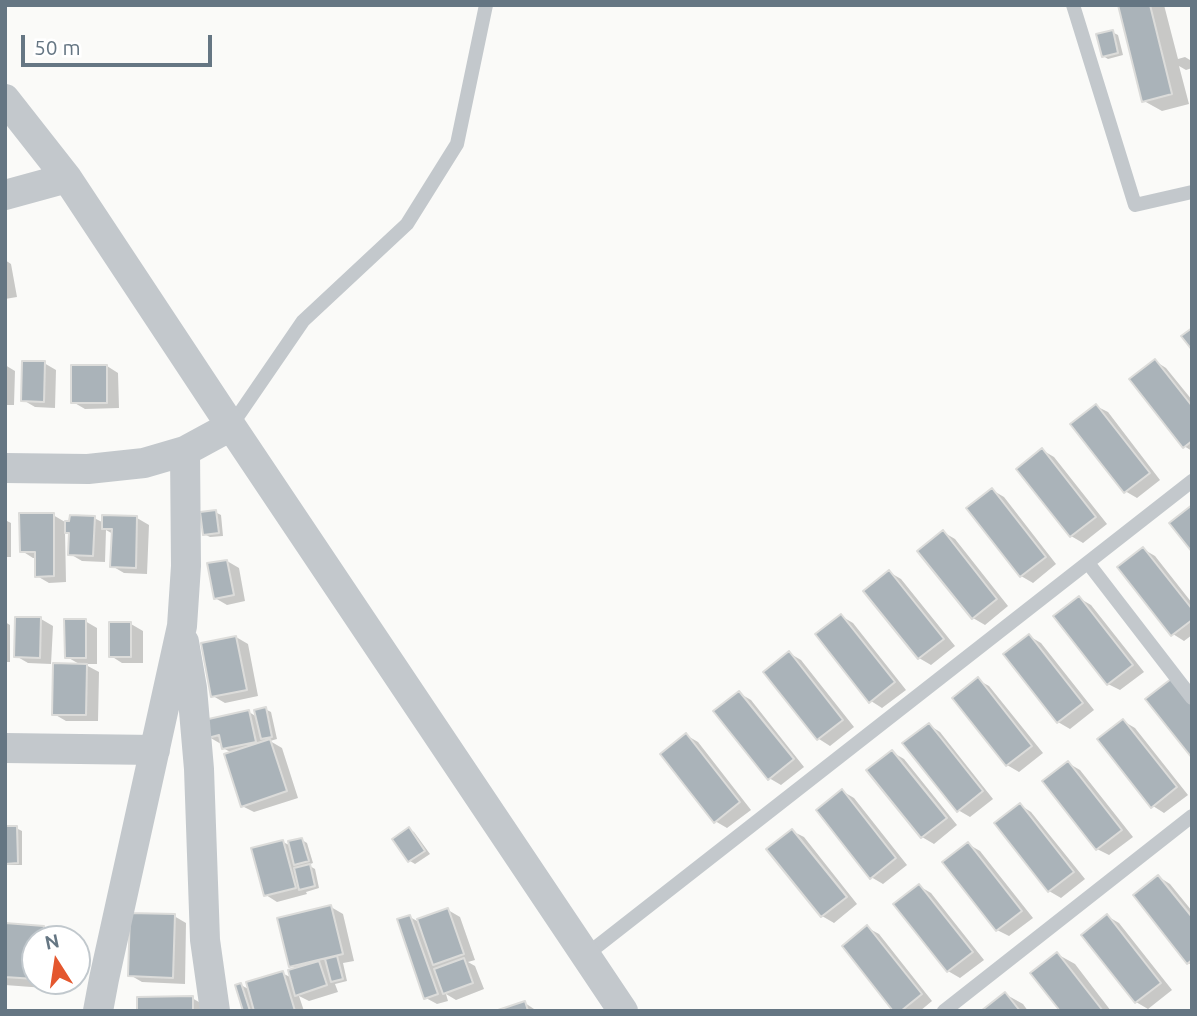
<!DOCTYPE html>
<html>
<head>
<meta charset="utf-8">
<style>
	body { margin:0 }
	#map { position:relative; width:1197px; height:1016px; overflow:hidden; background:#fafaf8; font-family:Ubuntu,sans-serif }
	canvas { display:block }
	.frame { position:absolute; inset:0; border:7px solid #657683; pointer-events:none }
	.north { position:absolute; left:21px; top:925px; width:70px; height:70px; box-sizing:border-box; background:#fff; border:2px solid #c1c8cd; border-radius:50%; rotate:348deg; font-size:19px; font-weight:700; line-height:28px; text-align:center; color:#657683 }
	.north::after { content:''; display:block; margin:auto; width:24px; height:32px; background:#e4572e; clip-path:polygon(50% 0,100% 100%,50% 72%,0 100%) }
	.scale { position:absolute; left:21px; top:35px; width:191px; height:32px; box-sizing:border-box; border:4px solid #657683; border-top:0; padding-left:9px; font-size:21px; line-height:24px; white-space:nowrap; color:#657683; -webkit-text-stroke:5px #fff; paint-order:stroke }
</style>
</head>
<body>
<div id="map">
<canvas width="1197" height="1016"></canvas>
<div class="frame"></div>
<div class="north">N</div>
<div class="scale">50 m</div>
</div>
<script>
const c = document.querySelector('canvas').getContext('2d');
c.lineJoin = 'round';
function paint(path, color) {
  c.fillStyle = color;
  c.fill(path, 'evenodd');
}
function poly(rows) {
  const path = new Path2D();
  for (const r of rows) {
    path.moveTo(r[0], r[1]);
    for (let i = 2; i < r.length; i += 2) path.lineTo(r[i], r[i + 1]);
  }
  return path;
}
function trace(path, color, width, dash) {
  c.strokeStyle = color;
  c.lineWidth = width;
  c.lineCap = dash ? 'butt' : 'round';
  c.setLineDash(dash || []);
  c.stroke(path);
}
paint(poly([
	[1120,5,1164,5,1178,59,1185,57,1190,60,1192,66,1192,68,1186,70,1179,66,1189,104,1162,111,1144,101],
	[1112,32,1118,35,1123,55,1108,59,1103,56],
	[5,260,11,264,17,297,5,299],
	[1155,361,1166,368,1192,400,1192,451,1184,446],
	[44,363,56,370,55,408,35,407,23,400],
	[5,365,15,371,14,405,5,405],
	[107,366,118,373,119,408,85,409,73,402],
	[1096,406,1108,412,1160,480,1137,498,1125,491],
	[1042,450,1054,457,1107,524,1083,543,1071,536],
	[992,490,1004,497,1056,564,1033,583,1021,576],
	[215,512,221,515,223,536,210,537,204,534],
	[53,515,65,522,94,518,104,523,104,517,137,518,149,525,147,574,124,573,112,566,113,534,106,530,105,562,82,561,70,554,71,534,65,531,66,582,49,583,37,576,37,558,33,558,22,551],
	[5,520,11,523,11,557,5,557],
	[943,532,955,539,1008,606,985,625,973,618],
	[1143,549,1155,556,1192,603,1192,635,1184,641,1173,634],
	[227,561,239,568,245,601,227,605,215,598],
	[889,572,901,579,955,646,931,665,919,658],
	[1079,598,1091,605,1144,672,1120,690,1108,684],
	[841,616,853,623,906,690,882,708,871,701],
	[41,619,53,626,51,664,28,663,16,656],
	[85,621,97,628,97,664,84,664,99,672,98,721,66,721,54,714,81,665,67,657],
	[5,622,10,625,10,662,5,662],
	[131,624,143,631,143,663,122,663,111,656],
	[1029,636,1041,643,1094,710,1070,729,1058,722],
	[236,637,248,644,258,696,225,703,213,696],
	[789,653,801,660,854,727,830,746,819,739],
	[978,680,989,686,1043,753,1019,772,1007,765],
	[739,693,751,700,804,767,781,785,769,778],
	[265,709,271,712,277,739,270,741,282,748,298,798,254,812,242,806,232,753,223,748,221,744,209,737,249,712,257,717],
	[1123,721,1135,728,1188,795,1164,813,1153,806],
	[929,725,940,732,993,799,970,817,958,810],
	[686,735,698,742,751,810,727,828,715,821],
	[892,752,904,759,957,825,934,844,922,837],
	[1068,763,1080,770,1133,837,1109,855,1097,849],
	[842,791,854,798,907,865,883,884,871,877],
	[1020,805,1031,812,1085,879,1061,898,1049,891],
	[5,828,16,828,22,831,22,865,5,865],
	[409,829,414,832,430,854,415,864,410,861,395,839],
	[792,831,804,837,857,904,834,923,822,916],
	[302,840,307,843,313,863,308,865,315,869,319,888,306,892,307,894,277,902,266,895,283,842,291,846],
	[968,844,980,851,1033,918,1009,936,997,930],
	[1159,877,1170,884,1192,911,1192,965,1188,963],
	[919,886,931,893,984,960,960,978,948,971,896,904],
	[331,907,343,914,354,961,343,963,347,981,335,984,338,992,309,1001,299,996,304,1011,245,1011,241,985,250,990,282,973,292,978,297,969,291,966],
	[448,910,460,917,475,960,468,962,475,966,484,989,456,1000,446,994,448,1001,437,1004,426,998,410,917,417,921],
	[174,916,186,923,185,984,142,982,130,975],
	[1107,916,1119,923,1172,990,1148,1009,1136,1002],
	[5,924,44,927,62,938,62,939,35,939,35,981,58,981,58,989,5,985],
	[868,928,879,934,932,1001,920,1011,895,1011],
	[1057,954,1075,964,1111,1011,1062,1011],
	[1005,994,1023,1004,1028,1011,983,1011],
	[192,998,204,1005,204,1011,139,1011],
	[525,1003,537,1011,501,1011]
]), '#0003');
const building = poly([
	[1118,5,1150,5,1172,94,1142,102,1118,5],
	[1113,30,1118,53,1102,57,1096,34,1113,30],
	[1192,328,1192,350,1181,336,1192,328],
	[1155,359,1192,406,1192,441,1183,448,1129,379,1155,359],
	[22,361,45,361,44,402,21,401,22,361],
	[71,365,107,365,107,403,71,403,71,365],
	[1096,404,1150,473,1124,493,1070,424,1096,404],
	[1042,448,1096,517,1070,537,1016,469,1042,448],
	[992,488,1046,557,1020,577,966,508,992,488],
	[1192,505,1192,552,1169,523,1192,505],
	[216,510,219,533,203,535,200,512,216,510],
	[19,513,54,513,54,576,35,577,35,552,20,552,19,513],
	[70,515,95,516,93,556,68,555,69,533,65,533,65,521,69,521,70,515],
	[102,515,137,516,136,568,110,567,112,529,102,529,102,515],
	[943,530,997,599,972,619,917,551,943,530],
	[1143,547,1192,609,1192,620,1171,636,1117,567,1143,547],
	[227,560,234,595,214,599,207,563,227,560],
	[889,570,944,639,918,659,863,591,889,570],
	[1079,596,1133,665,1107,685,1053,616,1079,596],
	[841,614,895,682,869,703,815,634,841,614],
	[15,617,41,617,40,658,14,657,15,617],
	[64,619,86,619,86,658,65,658,64,619],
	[109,622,131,622,131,657,109,657,109,622],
	[1029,634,1083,703,1057,723,1003,654,1029,634],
	[236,636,247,690,211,697,201,643,236,636],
	[789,651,843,720,817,740,763,672,789,651],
	[53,663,87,664,86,715,52,715,53,663],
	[978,677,1032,746,1006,766,952,698,978,677],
	[1171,679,1192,705,1192,758,1145,699,1171,679],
	[739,691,794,759,768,780,713,711,739,691],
	[266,707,272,737,261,739,254,710,266,707],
	[249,710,256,742,222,749,219,735,208,738,204,720,249,710],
	[1123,719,1177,787,1151,808,1097,739,1123,719],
	[929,723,983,791,957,812,902,743,929,723],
	[686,733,740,802,714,823,660,754,686,733],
	[270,739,287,791,241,807,224,754,270,739],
	[892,750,947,818,921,838,866,770,892,750],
	[1068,761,1122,830,1096,850,1042,781,1068,761],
	[842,789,896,858,870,879,816,810,842,789],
	[1020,803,1074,872,1048,892,994,823,1020,803],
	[5,826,17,826,18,863,5,864,5,826],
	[409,827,425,851,408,862,392,839,409,827],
	[792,829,847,897,821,917,766,849,792,829],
	[302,838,309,861,294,865,288,841,302,838],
	[283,840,296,888,264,896,251,848,283,840],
	[968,842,1022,911,996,931,942,862,968,842],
	[310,864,315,886,299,890,294,868,310,864],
	[1158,875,1192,917,1192,960,1187,964,1133,895,1158,875],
	[919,884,973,952,947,972,893,904,919,884],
	[331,905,343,954,289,967,277,918,331,905],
	[448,908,464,954,433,965,417,919,448,908],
	[130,913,175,914,173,978,128,976,130,913],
	[1107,914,1161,983,1135,1003,1081,935,1107,914],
	[410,915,438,994,424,999,397,919,410,915],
	[5,923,44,926,43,939,35,939,35,979,5,977,5,923],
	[867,925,922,994,901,1011,893,1011,842,946,867,925],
	[1057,952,1103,1011,1060,1011,1030,973,1057,952],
	[337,956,343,979,331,982,325,959,337,956],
	[464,958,473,983,443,994,434,969,464,958],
	[319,961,327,985,295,996,288,970,319,961],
	[283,971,295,1011,254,1011,246,982,283,971],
	[241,983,250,1011,243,1011,235,985,241,983],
	[1005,992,1020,1011,981,1011,1005,992],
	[193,996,193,1011,137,1011,137,997,193,996],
	[525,1001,528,1011,495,1011,525,1001]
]);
paint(building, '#aab3b9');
trace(building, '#dcdcda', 2);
trace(poly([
	[1073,5,1135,205,1192,192],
	[231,426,303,321,407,224,457,144,486,5],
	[1088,563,1192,698],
	[586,955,1192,481],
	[944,1011,1192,816]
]), '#c3c8cc', 14);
trace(poly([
	[5,99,67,178,231,426,623,1011],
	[5,195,67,178],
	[5,468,88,469,144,463,185,451],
	[184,642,192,688,199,769,205,940,215,1011],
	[5,748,155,750],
	[98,1011,104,979,182,626,186,566,185,451,231,426]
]), '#c3c8cc', 30);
</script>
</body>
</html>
